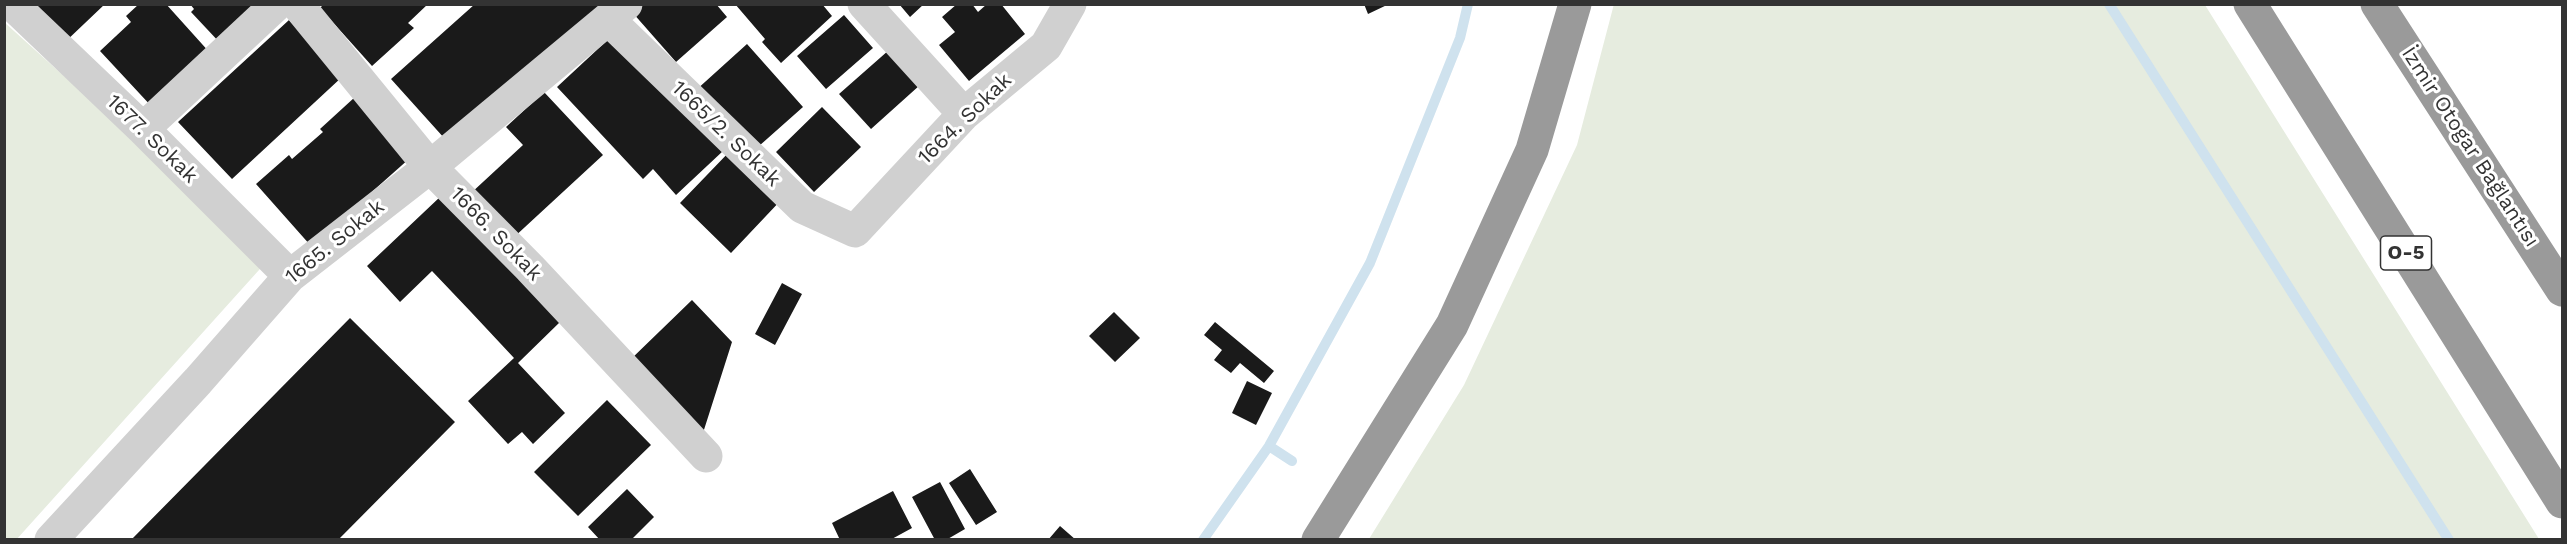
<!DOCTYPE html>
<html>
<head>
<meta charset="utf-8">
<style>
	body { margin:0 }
	#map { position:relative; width:2567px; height:544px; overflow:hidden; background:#fff; font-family:"Work Sans",sans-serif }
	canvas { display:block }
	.frame { position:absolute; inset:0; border:6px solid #333; pointer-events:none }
</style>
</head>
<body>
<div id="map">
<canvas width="2567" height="544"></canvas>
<div class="frame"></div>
</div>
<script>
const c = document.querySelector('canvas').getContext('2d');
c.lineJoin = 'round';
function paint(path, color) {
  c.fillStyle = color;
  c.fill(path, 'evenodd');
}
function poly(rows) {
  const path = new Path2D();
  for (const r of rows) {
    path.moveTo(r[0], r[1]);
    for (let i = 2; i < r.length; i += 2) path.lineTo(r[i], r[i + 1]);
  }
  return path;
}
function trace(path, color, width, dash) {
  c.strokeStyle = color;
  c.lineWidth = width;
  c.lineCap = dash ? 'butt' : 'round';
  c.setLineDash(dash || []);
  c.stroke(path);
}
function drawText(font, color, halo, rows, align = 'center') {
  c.font = font + ' "Work Sans",sans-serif';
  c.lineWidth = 6;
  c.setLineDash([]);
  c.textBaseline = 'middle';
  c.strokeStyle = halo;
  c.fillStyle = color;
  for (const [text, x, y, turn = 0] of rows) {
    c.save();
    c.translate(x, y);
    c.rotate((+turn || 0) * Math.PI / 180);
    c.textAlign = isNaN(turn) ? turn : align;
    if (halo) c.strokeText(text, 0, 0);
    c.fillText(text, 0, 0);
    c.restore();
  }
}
paint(poly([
	[1614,4,2205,5,2539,539,1369,539,1464,385,1577,145],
	[4,22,268,260,16,540,4,539]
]), '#e6ecdf');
trace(poly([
	[2109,4,2449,540],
	[1269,446,1292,461],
	[1203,540,1269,446,1370,263,1460,38,1468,4]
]), '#cfe2ee', 10);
paint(poly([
	[28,4,105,4,64,43],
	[139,4,166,4,211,54,153,108,100,51,131,22,126,16],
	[190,4,263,4,221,44,191,12,194,9],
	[324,4,428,4,408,23,414,28,372,66,320,8],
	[475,4,607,4,445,139,391,79],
	[641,4,716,4,727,17,676,62,632,12],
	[735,4,822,4,832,16,781,63,762,42,765,39],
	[899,4,924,4,910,17],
	[957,4,972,4,978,12,987,4,1001,4,1025,34,969,81,939,45,955,32,942,17],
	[1364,4,1389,4,1368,14],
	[844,15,873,48,826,89,797,56],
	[289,20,342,77,232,179,178,122],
	[614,34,723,151,676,195,653,169,643,179,557,87],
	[747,44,803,107,750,154,695,91],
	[889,50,920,85,871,129,839,94],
	[544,92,603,155,512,239,470,194,523,145,506,127],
	[355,97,410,158,311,246,256,184,289,155,292,159,323,132,320,129],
	[822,107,861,147,814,192,776,152],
	[732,149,783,198,731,253,680,203],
	[441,196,560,322,518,363,565,413,533,444,522,432,508,444,468,401,514,358,471,312,432,271,400,302,367,266],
	[782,283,802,294,775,345,755,334],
	[692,300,732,342,702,436,629,361],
	[1114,312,1140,338,1115,362,1089,336],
	[350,318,455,422,338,540,131,540],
	[1215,322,1274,371,1264,383,1240,363,1231,373,1214,360,1222,350,1204,335],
	[1247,381,1272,393,1256,425,1232,413],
	[607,400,651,445,578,516,534,472],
	[970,469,997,512,976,525,949,483],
	[940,482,965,529,946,540,935,540,912,497],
	[627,489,654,517,631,540,600,540,588,527],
	[893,491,912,528,890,540,840,540,832,523],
	[1060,526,1076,540,1048,540]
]), '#1a1a1a');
trace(poly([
	[12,4,143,129,290,276],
	[297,4,430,167,530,268,706,456],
	[864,4,964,114],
	[609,20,802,207,855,231,964,114,1046,46,1070,4],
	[143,129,277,4],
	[51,540,198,381,290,276,430,167,626,4]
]), '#d0d0d0', 33);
trace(poly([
	[2250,4,2562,502],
	[2377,4,2562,290],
	[1318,540,1452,325,1532,150,1575,4]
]), '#9a9a9a', 33);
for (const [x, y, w] of [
	[2406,253,51]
]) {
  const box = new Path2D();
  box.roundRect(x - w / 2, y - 17, w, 34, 4.5);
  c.fillStyle = '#fff';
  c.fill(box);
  trace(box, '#333', 1.5);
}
drawText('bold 20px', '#333', null, [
	["O-5",2406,253]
]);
drawText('21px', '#333', '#fff', [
	["1664. Sokak",965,119,-44],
	["1665/2. Sokak",726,134,44],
	["1677. Sokak",152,139,44],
	["İzmir Otogar Bağlantısı",2470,147,57],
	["1666. Sokak",496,234,46],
	["1665. Sokak",335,242,-39]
]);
</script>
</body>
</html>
